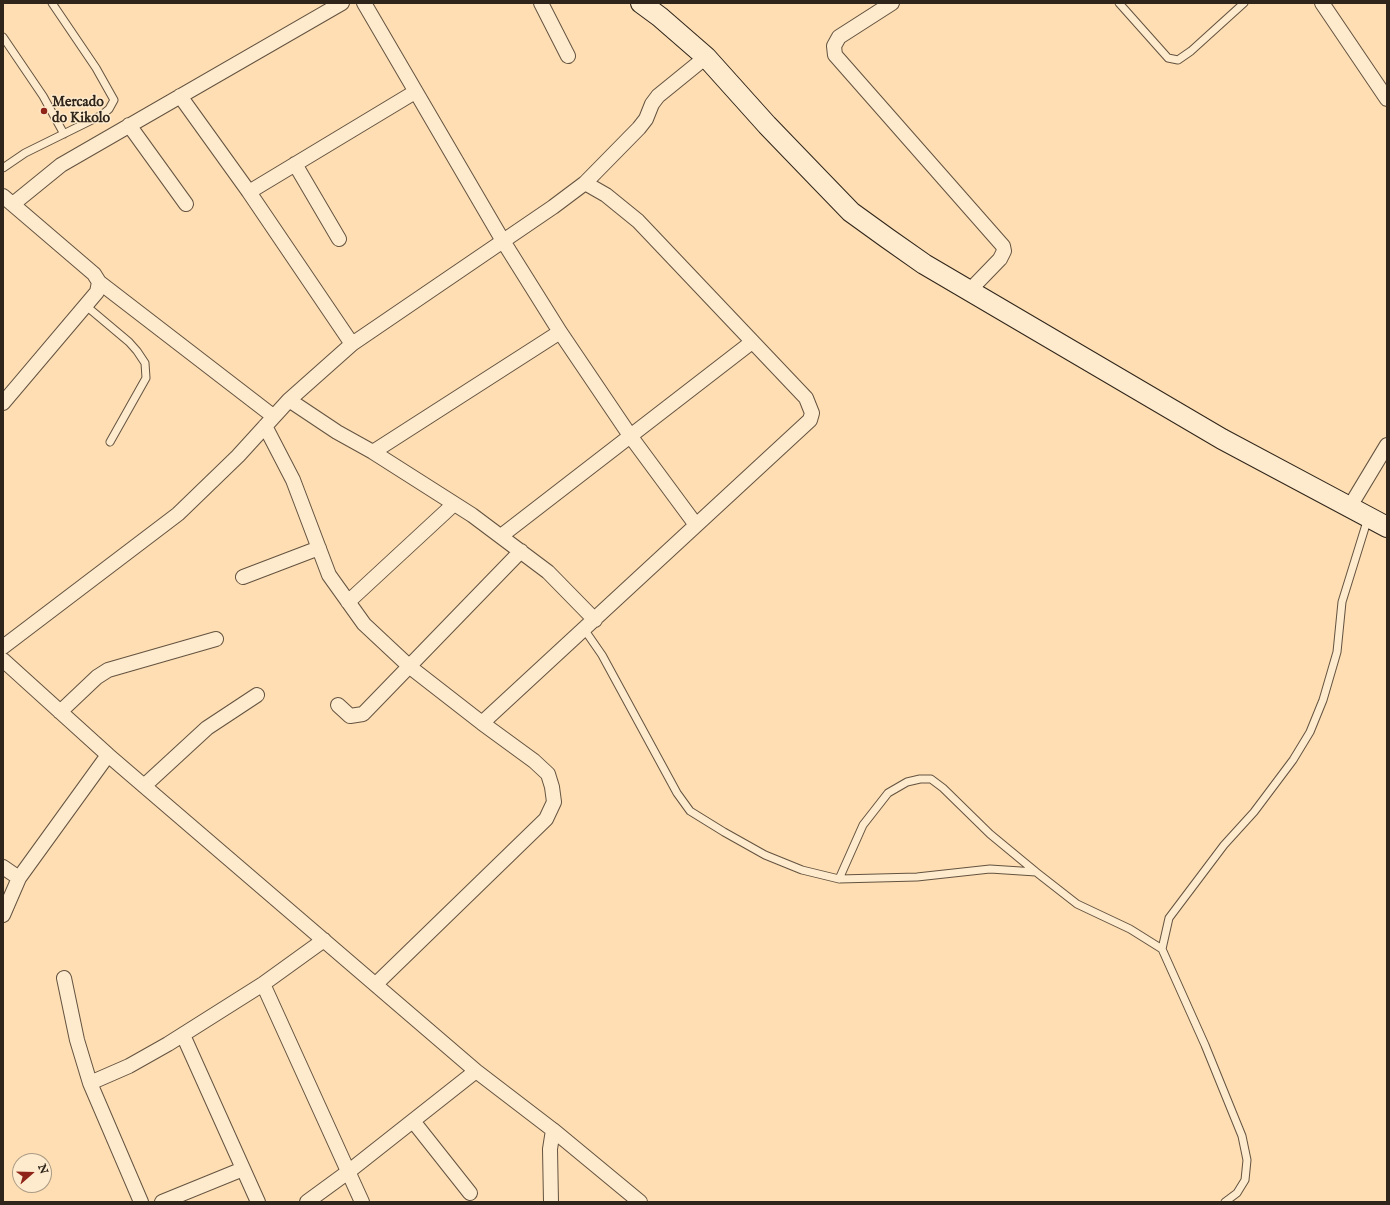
<!DOCTYPE html>
<html>
<head>
<meta charset="utf-8">
<style>
	body { margin:0 }
	#map { position:relative; width:1390px; height:1205px; overflow:hidden; background:#fedeb2; font-family:"IM FELL English",serif }
	canvas { display:block }
	.frame { position:absolute; inset:0; border:4px solid #2f251a; pointer-events:none }
	.north { position:absolute; left:12px; top:1153px; width:40px; height:40px; box-sizing:border-box; background:#feeacd; border:1px solid #ab9b85; border-radius:50%; rotate:70deg; font-size:11px; font-weight:700; line-height:16px; text-align:center; color:#2f251a }
	.north::after { content:''; display:block; margin:auto; width:14px; height:18px; background:#8f2418; clip-path:polygon(50% 0,100% 100%,50% 72%,0 100%) }
</style>
</head>
<body>
<div id="map">
<canvas width="1390" height="1205"></canvas>
<div class="frame"></div>
<div class="north">N</div>
</div>
<script>
const c = document.querySelector('canvas').getContext('2d');
c.lineJoin = 'round';
function poly(rows) {
  const path = new Path2D();
  for (const r of rows) {
    path.moveTo(r[0], r[1]);
    for (let i = 2; i < r.length; i += 2) path.lineTo(r[i], r[i + 1]);
  }
  return path;
}
function trace(path, color, width, dash) {
  c.strokeStyle = color;
  c.lineWidth = width;
  c.lineCap = dash ? 'butt' : 'round';
  c.setLineDash(dash || []);
  c.stroke(path);
}
function drawText(font, color, halo, rows, align = 'center') {
  c.font = font + ' "IM FELL English",serif';
  c.lineWidth = 3;
  c.setLineDash([]);
  c.textBaseline = 'middle';
  c.strokeStyle = halo;
  c.fillStyle = color;
  for (const [text, x, y, turn = 0] of rows) {
    c.save();
    c.translate(x, y);
    c.rotate((+turn || 0) * Math.PI / 180);
    c.textAlign = isNaN(turn) ? turn : align;
    if (halo) c.strokeText(text, 0, 0);
    c.fillText(text, 0, 0);
    c.restore();
  }
}
const lane = poly([
	[1119,3,1168,58,1178,60,1191,51,1244,3],
	[3,37,43,96,64,134],
	[3,168,25,153,102,115,109,109,114,100,96,68,52,3],
	[85,305,129,342,137,351,145,363,146,378,110,442],
	[584,629,602,655,677,793,690,811,724,832,765,855,802,870,839,879,917,877,990,869,1036,872,1077,904,1130,929,1162,949,1169,918,1224,845,1254,812,1293,760,1310,732,1323,700,1337,652,1342,602,1368,518],
	[839,879,863,825,888,793,907,782,920,779,931,779,943,788,990,834,1036,872],
	[1162,949,1205,1045,1242,1136,1247,1160,1245,1180,1237,1193,1225,1202]
]);
const street = poly([
	[364,3,503,241,560,332,631,437,696,525],
	[541,3,568,56],
	[892,3,839,37,834,46,835,55,1003,246,1004,251,1000,259,970,290],
	[1322,3,1387,99],
	[180,96,249,192,352,344],
	[129,125,186,204],
	[295,164,339,239],
	[585,183,639,128,646,119,652,104,658,96,706,57],
	[249,192,415,92],
	[3,196,94,274,99,282,273,416],
	[13,204,61,165,342,3],
	[289,400,337,432,373,452,472,515,548,572,595,620],
	[3,403,97,292,99,282],
	[265,426,293,480,329,575,364,624,410,667,482,723,534,761,548,774,552,787,554,802,546,819,376,984],
	[373,452,560,332],
	[1349,508,1387,445],
	[501,536,752,342],
	[243,577,319,548],
	[348,602,454,504],
	[3,647,178,514,238,456,289,400,352,344,553,207,585,183,606,195,638,221,806,398,812,413,810,420,482,723],
	[3,660,108,755,476,1071,553,1130,640,1202],
	[338,705,350,716,363,714,521,551],
	[60,712,97,677,108,670,216,639],
	[144,786,207,728,257,695],
	[3,867,19,878],
	[3,915,19,878,108,755],
	[64,978,77,1040,90,1083,129,1066,168,1044,263,984,324,940],
	[263,984,362,1202],
	[183,1035,258,1202],
	[90,1083,141,1202],
	[413,1121,470,1193],
	[162,1202,243,1169],
	[307,1202,348,1172,476,1071],
	[551,1202,550,1149,553,1130]
]);
const secondary = poly([
	[641,3,660,17,706,57,767,125,821,181,851,212,887,238,924,264,1222,439,1387,527]
]);
trace(lane, '#635340', 9);
trace(street, '#635340', 16);
trace(secondary, '#2f251a', 22);
trace(lane, '#feeacd', 7);
trace(street, '#feeacd', 14);
trace(secondary, '#feeacd', 20);
for (const [x, y, r, color] of [
	[44,111,4,"#8f2418"]
]) {
  const dot = new Path2D();
  dot.arc(x, y, r, 0, 2 * Math.PI);
  c.fillStyle = color;
  c.fill(dot);
  trace(dot, '#feeacd', 1.5);
}
drawText('bold 14px', '#2f251a', '#feeacd', [
	["Mercado",52,103],
	["do Kikolo",52,119]
], 'left');
</script>
</body>
</html>
